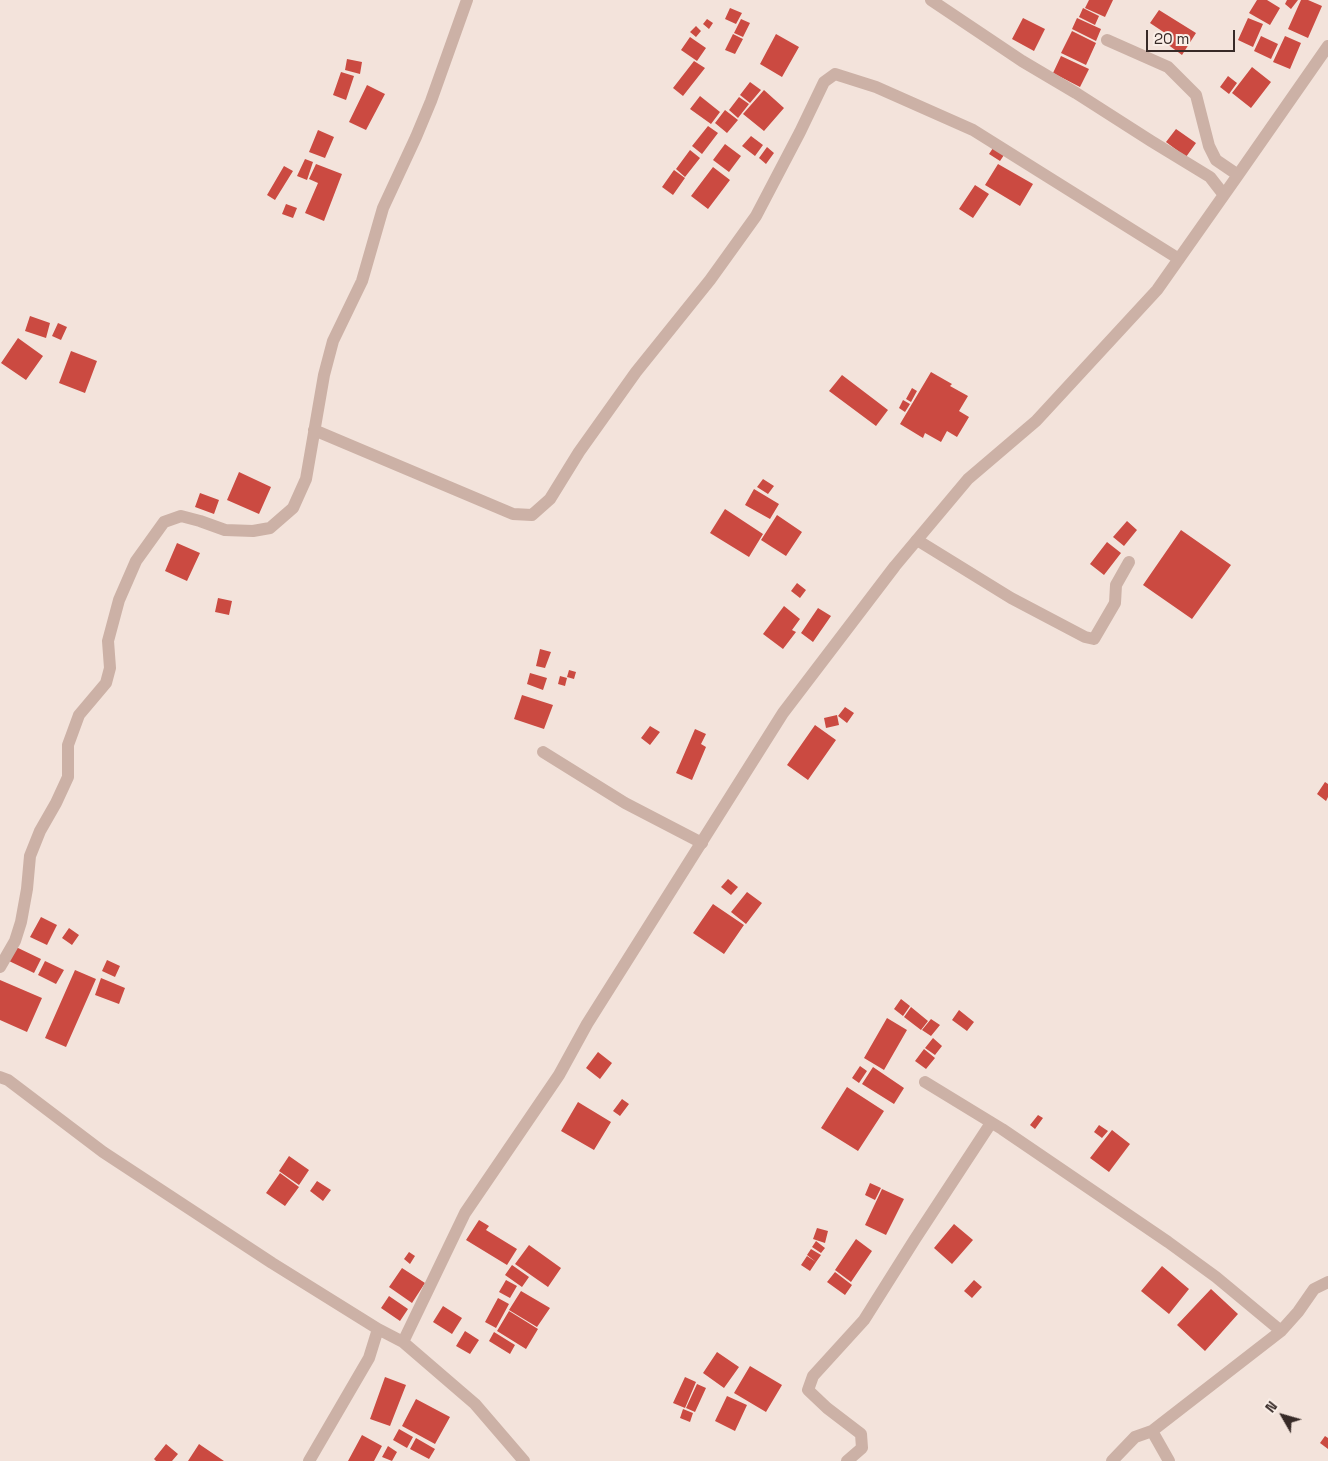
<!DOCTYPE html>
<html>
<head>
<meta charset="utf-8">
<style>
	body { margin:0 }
	#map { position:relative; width:1328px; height:1461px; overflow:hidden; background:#f3e3db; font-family:"Space Grotesk",sans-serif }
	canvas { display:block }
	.north { position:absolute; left:1258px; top:1391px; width:50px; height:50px; -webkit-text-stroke:4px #faeee7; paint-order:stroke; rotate:308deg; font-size:14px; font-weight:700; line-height:20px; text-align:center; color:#372a27 }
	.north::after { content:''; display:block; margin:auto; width:18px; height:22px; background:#372a27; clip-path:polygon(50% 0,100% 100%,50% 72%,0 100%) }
	.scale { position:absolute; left:1146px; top:30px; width:89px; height:22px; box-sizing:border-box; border:2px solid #372a27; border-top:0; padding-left:6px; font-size:15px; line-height:18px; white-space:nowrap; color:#372a27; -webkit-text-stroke:4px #faeee7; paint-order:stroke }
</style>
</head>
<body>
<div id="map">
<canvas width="1328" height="1461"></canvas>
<div class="north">N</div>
<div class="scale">20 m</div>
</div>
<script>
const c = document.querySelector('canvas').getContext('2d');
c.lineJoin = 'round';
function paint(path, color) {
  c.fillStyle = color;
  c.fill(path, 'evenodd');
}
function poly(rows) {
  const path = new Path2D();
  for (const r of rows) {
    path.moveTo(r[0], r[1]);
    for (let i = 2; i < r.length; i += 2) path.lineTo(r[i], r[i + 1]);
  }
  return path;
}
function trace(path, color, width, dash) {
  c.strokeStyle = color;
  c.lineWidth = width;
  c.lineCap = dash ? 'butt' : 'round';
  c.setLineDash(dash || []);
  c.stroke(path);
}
paint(poly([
	[1089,0,1113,0,1105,17,1085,8],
	[1257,0,1267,0,1280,8,1270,25,1249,13],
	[1287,0,1298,0,1291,9,1285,4],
	[1301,0,1308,0,1322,6,1308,38,1288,29],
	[730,8,742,13,736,24,725,19],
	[1083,8,1099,16,1095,25,1079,17],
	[1159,10,1196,33,1182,55,1167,44,1171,37,1150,23],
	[1023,18,1045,29,1034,51,1012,39],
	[1077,18,1101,29,1096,41,1072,29],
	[1248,18,1263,24,1253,47,1238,40],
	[707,19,713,23,709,29,703,24],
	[741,19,750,23,743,37,734,33],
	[696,26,701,31,696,37,690,32],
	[1072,31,1096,43,1086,65,1061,53],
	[733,34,743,39,735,54,725,50],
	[776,34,799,47,782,77,760,64],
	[1261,36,1278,44,1271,59,1254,51],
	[1285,36,1301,43,1290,69,1273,62],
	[690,37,706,48,697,61,681,50],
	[1061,56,1089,69,1080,87,1053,73],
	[347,59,362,62,360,74,345,70],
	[694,61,705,68,683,96,673,88],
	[1252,67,1271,82,1251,108,1232,93],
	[341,72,354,76,346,100,333,95],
	[1228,76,1237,83,1229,94,1220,87],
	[750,82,761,90,750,103,740,95],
	[367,85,385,94,366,130,349,122],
	[764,90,784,108,764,131,743,114],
	[700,96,720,112,711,124,690,109],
	[739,97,749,104,738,118,729,110],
	[725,110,738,120,727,133,715,123],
	[708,126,718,133,702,154,692,146],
	[1176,129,1196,143,1186,157,1166,142],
	[318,130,334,137,325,158,309,152],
	[751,136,763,145,755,156,742,146],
	[725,144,741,156,729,172,713,160],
	[995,145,1006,152,1000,161,989,154],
	[767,147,774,153,766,164,759,158],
	[690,150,700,158,685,177,676,169],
	[305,159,313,162,307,180,297,176],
	[316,164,342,174,324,221,305,213,318,183,309,179],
	[998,164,1033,184,1020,206,985,185],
	[284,166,293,171,275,200,267,195],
	[713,167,730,180,708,209,691,196],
	[674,170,685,178,673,195,662,187],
	[975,185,989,194,973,218,959,209],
	[286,204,297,208,293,218,282,214],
	[30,316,50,323,46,338,25,331],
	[58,323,67,327,61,340,52,336],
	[18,338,43,356,26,380,1,363],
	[71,351,97,361,85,393,59,383],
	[931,372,952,384,950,386,968,396,959,411,969,417,957,437,947,431,941,442,925,433,923,438,900,424],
	[842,375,888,410,876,426,829,391],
	[912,388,917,391,911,402,906,399],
	[903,400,910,404,905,412,899,408],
	[239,472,271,487,259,514,227,500],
	[763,479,774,486,768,494,757,487],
	[754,489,779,504,770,519,745,505],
	[200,493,219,500,214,514,195,507],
	[725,509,763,534,749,557,710,533],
	[777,515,802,532,786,556,761,540],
	[1127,521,1137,530,1124,546,1113,537],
	[1181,530,1231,565,1192,619,1143,585],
	[1107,542,1121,553,1104,575,1090,564],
	[177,543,200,553,187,581,165,571],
	[797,583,806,590,800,598,791,591],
	[218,598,232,601,229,615,215,612],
	[784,606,800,619,792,630,796,632,783,649,763,634],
	[818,608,831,616,813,642,801,633],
	[540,649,551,652,545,668,536,666],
	[569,670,576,672,574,679,567,677],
	[530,673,547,678,543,690,527,684],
	[560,676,567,678,565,686,558,684],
	[522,695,553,705,544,729,514,719],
	[845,707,854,713,847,723,838,716],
	[837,715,839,725,826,728,824,718],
	[815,725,836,740,808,780,787,765],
	[650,726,660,732,650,745,641,738],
	[695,729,706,734,701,744,706,747,692,780,676,773],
	[1325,782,1328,784,1328,797,1326,801,1317,794],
	[728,879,738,887,731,895,721,887],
	[747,892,762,903,746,924,731,912],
	[713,904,744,925,724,954,693,933],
	[41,917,57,925,47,945,30,937],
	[69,928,79,935,72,945,62,938],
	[16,947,41,959,34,973,9,961],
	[107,960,120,966,115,977,102,971],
	[45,961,64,970,56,984,38,975],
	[75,970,96,979,66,1047,45,1038],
	[101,978,125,988,119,1004,95,995],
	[0,980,42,998,27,1032,0,1020],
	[901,999,910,1006,903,1016,894,1009],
	[911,1007,928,1021,921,1030,904,1017],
	[959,1010,974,1022,967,1031,952,1020],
	[887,1018,907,1030,884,1070,864,1058],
	[931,1019,940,1025,931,1036,922,1030],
	[933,1038,942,1046,935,1055,925,1048],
	[924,1049,935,1058,926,1069,915,1061],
	[598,1052,612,1063,600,1079,586,1068],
	[860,1066,867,1071,859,1083,852,1078],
	[873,1067,904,1088,894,1104,862,1084],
	[847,1087,884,1111,858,1151,821,1128],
	[622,1099,629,1104,620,1116,613,1111],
	[578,1102,611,1122,594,1150,561,1131],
	[1038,1115,1043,1118,1035,1129,1030,1125],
	[1099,1125,1108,1131,1102,1138,1094,1132],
	[1112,1130,1130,1144,1109,1172,1090,1158],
	[289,1156,309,1170,299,1185,279,1171],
	[280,1173,299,1187,285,1206,266,1193],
	[317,1181,331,1190,323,1201,310,1191],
	[870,1183,881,1188,875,1200,865,1195],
	[882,1189,904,1199,886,1235,865,1225],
	[479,1220,489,1226,486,1230,517,1249,507,1265,466,1240],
	[954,1224,973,1240,952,1264,934,1248],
	[817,1228,828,1231,825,1243,813,1239],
	[856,1239,872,1251,851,1282,835,1270],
	[816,1241,825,1248,821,1253,812,1247],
	[529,1245,561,1268,548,1287,515,1264],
	[811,1249,821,1255,816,1262,807,1255],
	[409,1252,415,1256,410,1264,404,1259],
	[807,1256,816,1262,810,1271,801,1265],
	[512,1265,529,1277,522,1287,505,1275],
	[1162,1266,1189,1289,1169,1314,1141,1291],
	[402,1268,425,1283,412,1303,389,1287],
	[835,1272,852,1285,845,1295,827,1282],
	[506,1280,517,1286,510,1298,499,1292],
	[974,1280,982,1287,972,1298,964,1291],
	[1211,1289,1238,1314,1205,1351,1177,1325],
	[521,1291,550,1308,537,1327,509,1310],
	[389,1296,408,1309,400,1321,381,1308],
	[498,1298,509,1304,496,1328,485,1322],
	[443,1306,462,1318,452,1334,433,1322],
	[509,1311,538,1329,526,1349,497,1331],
	[465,1331,479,1340,470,1354,456,1346],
	[494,1332,515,1345,510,1354,489,1341],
	[717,1352,739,1367,724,1388,703,1373],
	[750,1366,782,1385,766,1412,734,1393],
	[385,1377,406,1385,390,1426,370,1419],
	[685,1377,696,1382,685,1408,673,1403],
	[697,1384,706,1388,695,1412,686,1408],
	[727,1396,747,1405,735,1431,715,1421],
	[416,1399,450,1417,435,1444,402,1426],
	[683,1409,693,1413,690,1422,680,1418],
	[399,1429,413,1437,407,1448,393,1440],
	[362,1435,382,1446,374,1461,348,1461],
	[1325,1436,1328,1438,1328,1449,1320,1443],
	[416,1438,435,1449,429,1459,410,1449],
	[166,1444,178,1454,172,1461,156,1461,154,1459],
	[199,1444,224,1461,188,1461],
	[388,1446,397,1452,392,1461,382,1457]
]), '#cb4a41');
trace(poly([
	[917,540,1011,598,1085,637,1094,639,1115,603,1116,585,1129,562],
	[543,752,625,803,702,843]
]), '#ccb1a6', 12);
trace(poly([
	[931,0,1022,61,1076,93,1151,141,1210,177,1224,195],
	[1107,40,1168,67,1196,95,1209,146,1216,160,1238,175],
	[314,430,513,514,532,515,550,499,579,452,636,372,710,280,756,216,800,132,824,82,835,74,876,87,973,130,1179,259],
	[0,967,15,941,21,922,27,889,30,856,40,831,56,803,68,777,68,745,79,715,106,683,110,668,108,641,119,600,136,561,164,522,181,516,200,521,225,530,253,531,270,528,293,508,306,479,324,375,333,341,362,281,383,208,416,137,431,101,467,0],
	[0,1077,8,1080,103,1152,272,1263,378,1329,403,1342,475,1404,524,1461],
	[925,1082,1002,1129,1168,1242,1216,1277,1281,1331],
	[403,1342,465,1213,559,1075,587,1024,783,713,895,566,968,479,1036,421,1157,290,1238,175,1328,46],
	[1152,1431,1169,1461],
	[309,1461,369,1358,378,1329],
	[847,1461,862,1448,861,1434,827,1408,808,1390,813,1376,864,1320,915,1239,991,1123],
	[1112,1461,1135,1437,1152,1431,1281,1331,1298,1312,1314,1289,1328,1282]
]), '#ccb1a6', 12);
</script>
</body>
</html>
